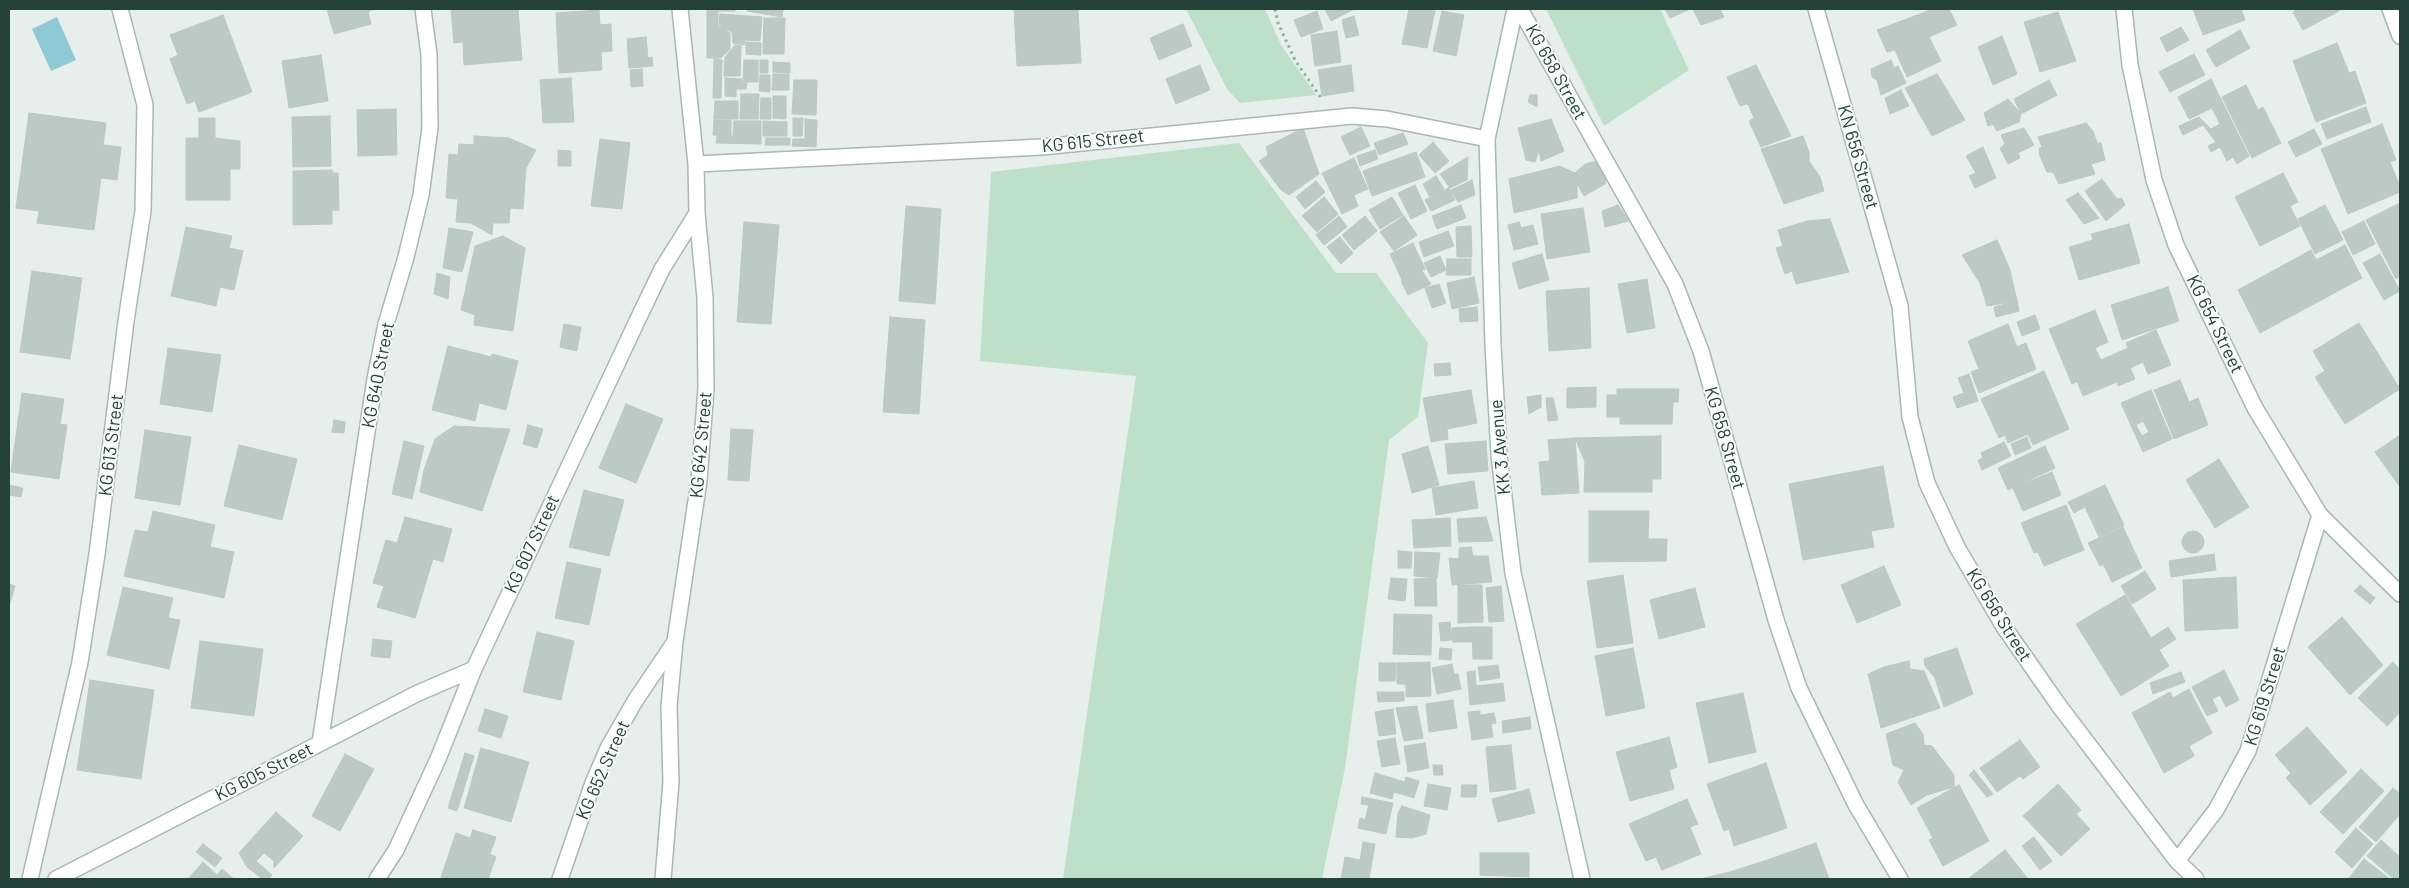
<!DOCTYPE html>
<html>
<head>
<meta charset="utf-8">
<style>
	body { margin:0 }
	#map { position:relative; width:2409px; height:888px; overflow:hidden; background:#e6efeb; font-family:Barlow,sans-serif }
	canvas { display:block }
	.frame { position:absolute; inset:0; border:10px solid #24423a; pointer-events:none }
</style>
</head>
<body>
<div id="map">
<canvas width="2409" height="888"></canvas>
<div class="frame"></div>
</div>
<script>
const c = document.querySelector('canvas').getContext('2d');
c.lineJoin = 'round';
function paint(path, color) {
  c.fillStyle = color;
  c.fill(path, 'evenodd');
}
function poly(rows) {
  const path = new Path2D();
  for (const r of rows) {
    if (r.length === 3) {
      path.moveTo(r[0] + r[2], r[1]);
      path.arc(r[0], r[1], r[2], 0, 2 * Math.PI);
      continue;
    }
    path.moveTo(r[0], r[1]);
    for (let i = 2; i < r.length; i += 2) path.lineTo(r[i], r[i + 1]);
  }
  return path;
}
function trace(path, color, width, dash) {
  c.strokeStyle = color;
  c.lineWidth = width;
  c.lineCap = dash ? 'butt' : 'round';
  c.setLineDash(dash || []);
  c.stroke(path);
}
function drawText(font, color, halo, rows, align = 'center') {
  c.font = font + ' Barlow,sans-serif';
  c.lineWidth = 4;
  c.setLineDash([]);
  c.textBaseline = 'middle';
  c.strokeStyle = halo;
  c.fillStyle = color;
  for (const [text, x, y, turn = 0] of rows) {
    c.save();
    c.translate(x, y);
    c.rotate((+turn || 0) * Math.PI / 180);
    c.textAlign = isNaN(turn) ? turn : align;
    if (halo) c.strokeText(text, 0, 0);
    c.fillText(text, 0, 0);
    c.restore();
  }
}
paint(poly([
	[1186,9,1265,9,1281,45,1316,95,1240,103,1227,89],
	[1546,9,1660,9,1689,70,1604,126],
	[1239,143,1336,273,1376,273,1428,343,1418,417,1389,440,1345,768,1322,879,1063,879,1136,376,980,361,991,172]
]), '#bfe0c8');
paint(poly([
	[57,17,76,60,51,71,32,29]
]), '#8ec9d4');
const building = poly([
	[327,9,373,9,368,12,371,24,334,34,327,9],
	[451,9,518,9,522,60,464,65,463,42,454,43,451,9],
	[707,9,735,9,735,11,718,11,718,27,722,27,730,33,730,49,721,58,707,58,707,9],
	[747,9,783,9,782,17,747,11,747,9],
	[1014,9,1078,9,1081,63,1017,66,1014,9],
	[1325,9,1354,9,1331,21,1325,9],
	[1409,9,1435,11,1427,48,1402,44,1409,9],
	[1665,9,1687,9,1688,10,1670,18,1665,9],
	[1693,9,1720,9,1724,17,1701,25,1693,9],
	[1927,9,1949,9,1957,25,1929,37,1941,61,1907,77,1895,50,1887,52,1877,30,1928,11,1927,9],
	[2193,9,2241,9,2245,20,2203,35,2193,9],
	[2298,9,2338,9,2339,11,2303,30,2293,12,2298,9],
	[599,10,600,25,611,24,612,51,601,52,602,70,559,73,556,13,599,10],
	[1317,11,1323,29,1301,37,1294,20,1317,11],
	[1442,11,1464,15,1456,56,1433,51,1442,11],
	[2058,12,2076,61,2040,72,2024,22,2058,12],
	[720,14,762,17,760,41,745,40,744,45,733,43,732,32,719,25,720,14],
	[223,15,252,92,199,112,195,101,187,104,170,59,178,55,170,35,223,15],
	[1354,16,1359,35,1346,38,1342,20,1354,16],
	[764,18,785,18,784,54,763,54,764,18],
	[1183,24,1192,46,1159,60,1150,38,1183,24],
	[2181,27,2189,40,2167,52,2160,38,2181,27],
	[2240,30,2250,48,2216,67,2206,50,2240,30],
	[1337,31,1341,62,1315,66,1311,35,1337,31],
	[2002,36,2017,74,1993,85,1978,47,2002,36],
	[646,37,648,58,652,57,653,66,629,68,627,39,646,37],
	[746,42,761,43,761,55,746,54,746,42],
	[2337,43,2349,73,2355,71,2366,103,2316,122,2293,61,2337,43],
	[735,45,741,46,740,76,724,76,725,57,735,45],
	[2194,54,2205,75,2170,92,2159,72,2194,54],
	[321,55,328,101,289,108,282,61,321,55],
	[714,59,722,60,721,98,713,98,714,59],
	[744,60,758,60,758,82,743,82,744,60],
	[760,60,768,60,768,73,760,73,760,60],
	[1891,60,1894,68,1898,66,1906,83,1881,95,1877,80,1872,77,1871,69,1891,60],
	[773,62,790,63,790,73,773,72,773,62],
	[1200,65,1210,90,1176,104,1166,79,1200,65],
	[1351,65,1354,91,1322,96,1318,70,1351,65],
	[1756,65,1791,136,1761,147,1749,121,1754,118,1748,104,1740,106,1727,77,1756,65],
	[642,69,643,86,631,87,630,70,642,69],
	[773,74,789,74,789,90,772,90,773,74],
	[1937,74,1965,120,1932,136,1905,88,1937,74],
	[760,75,770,75,770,92,759,91,760,75],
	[571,78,574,122,543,123,540,80,571,78],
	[725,78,742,79,742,83,747,83,746,89,736,89,736,97,725,96,725,78],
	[2211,79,2249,156,2237,164,2233,157,2227,161,2220,147,2211,152,2208,146,2216,142,2203,125,2183,135,2179,126,2199,117,2211,129,2220,124,2212,108,2189,119,2178,97,2211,79],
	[794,80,817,80,816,115,792,114,794,80],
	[2049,80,2057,95,2021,114,2014,99,2049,80],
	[2246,85,2258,110,2263,107,2281,143,2252,158,2222,97,2246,85],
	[1901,90,1909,106,1890,114,1885,98,1901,90],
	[741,94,759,94,758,119,740,119,741,94],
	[1530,95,1537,95,1537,107,1528,102,1530,95],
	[773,96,786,96,786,119,773,118,773,96],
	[761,98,771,98,771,119,760,119,761,98],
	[2008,99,2021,114,2019,122,1997,131,1993,124,1988,126,1984,113,2008,99],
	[715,101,738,101,738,119,714,119,715,101],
	[2366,107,2371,122,2327,139,2321,124,2366,107],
	[396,109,397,155,358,156,357,110,396,109],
	[29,113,106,123,103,145,121,147,117,180,101,178,94,230,37,223,39,211,16,208,29,113],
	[330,116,331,166,293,167,292,117,330,116],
	[199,118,215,118,215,138,240,141,240,169,230,169,230,200,186,200,186,138,199,138,199,118],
	[793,118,803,118,802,136,793,136,793,118],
	[805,119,817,120,816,147,792,146,793,139,805,139,805,119],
	[1551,119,1564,151,1541,161,1539,150,1535,162,1526,160,1518,128,1551,119],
	[714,120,731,120,731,136,713,135,714,120],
	[734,121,761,121,761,137,733,137,734,121],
	[763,121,787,122,787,136,763,136,763,121],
	[2086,123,2093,131,2097,143,2101,143,2105,160,2091,164,2095,174,2059,184,2053,172,2047,172,2040,156,2039,148,2042,147,2038,137,2086,123],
	[2382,124,2396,160,2390,162,2400,187,2400,192,2348,214,2321,149,2382,124],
	[1361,127,1370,146,1350,155,1341,137,1361,127],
	[1303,128,1319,174,1289,195,1281,190,1259,161,1268,155,1266,147,1303,128],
	[2024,128,2034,145,2018,153,2020,158,2008,164,2000,148,2005,144,2001,135,2024,128],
	[2314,129,2322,144,2296,157,2288,142,2314,129],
	[1403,133,1408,144,1379,155,1374,143,1403,133],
	[474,136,509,138,536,150,526,168,523,209,510,208,509,223,493,223,492,235,471,223,456,222,458,199,446,198,449,154,458,155,459,144,474,145,474,136],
	[717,136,761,137,761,144,716,143,717,136],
	[1803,136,1809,152,1809,161,1820,177,1824,191,1784,204,1761,149,1803,136],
	[766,138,790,138,790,145,765,145,766,138],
	[600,139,630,143,622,209,591,206,600,139],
	[1433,142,1449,161,1435,173,1419,155,1433,142],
	[1983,147,1996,178,1975,188,1969,176,1976,173,1966,156,1983,147],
	[558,150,571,151,571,166,558,166,558,150],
	[1375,150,1378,159,1360,166,1357,156,1375,150],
	[1416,152,1425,177,1372,196,1363,171,1416,152],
	[1468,157,1467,180,1450,188,1440,174,1468,157],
	[1354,158,1368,189,1354,195,1358,206,1342,214,1322,173,1354,158],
	[1597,161,1606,176,1605,184,1584,196,1577,183,1577,198,1514,213,1509,179,1560,166,1575,173,1585,164,1597,161],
	[332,170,332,173,338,173,339,210,332,210,332,224,293,225,293,171,332,170],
	[2283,173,2298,202,2290,206,2300,226,2260,246,2235,197,2283,173],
	[1436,176,1444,189,1430,197,1423,184,1436,176],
	[2102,179,2117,199,2122,198,2125,205,2106,221,2085,191,2102,179],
	[1472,180,1475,195,1458,202,1451,190,1472,180],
	[1316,181,1325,192,1305,209,1296,197,1316,181],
	[1415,185,1427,211,1411,219,1398,193,1415,185],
	[1449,188,1455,200,1431,211,1425,200,1449,188],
	[2078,193,2086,202,2099,218,2084,224,2066,200,2078,193],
	[1324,197,1338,214,1317,232,1302,216,1324,197],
	[1392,197,1403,215,1380,229,1369,210,1392,197],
	[2400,203,2400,276,2396,279,2366,220,2400,203],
	[1461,205,1466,218,1437,229,1432,216,1461,205],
	[1618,205,1629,221,1605,227,1602,211,1618,205],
	[2325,205,2343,240,2315,254,2298,219,2325,205],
	[906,206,941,209,935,304,899,301,906,206],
	[1583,208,1590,252,1547,259,1541,214,1583,208],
	[1339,216,1347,227,1324,245,1316,235,1339,216],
	[1365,216,1377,231,1354,250,1342,235,1365,216],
	[1404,216,1417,235,1394,251,1380,232,1404,216],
	[1830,219,1849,272,1796,284,1792,271,1785,274,1776,248,1783,246,1778,230,1807,221,1830,219],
	[2364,221,2375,244,2353,255,2342,232,2364,221],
	[744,222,779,225,771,324,737,322,744,222],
	[1519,222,1521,228,1533,225,1538,244,1514,250,1508,225,1519,222],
	[2129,224,2140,263,2079,280,2069,247,2093,240,2091,234,2129,224],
	[1471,226,1472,257,1457,257,1456,227,1471,226],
	[186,227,232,236,229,248,243,251,234,290,220,287,216,306,171,296,186,227],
	[449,228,473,232,462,272,443,268,449,228],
	[1448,231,1454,246,1424,257,1419,242,1448,231],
	[503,236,525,248,513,331,474,325,475,315,461,310,475,246,503,236],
	[1340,237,1353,253,1341,264,1327,247,1340,237],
	[1997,240,2010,270,2017,301,1987,306,1980,283,1962,255,1997,240],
	[1413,243,1425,269,1402,280,1390,254,1413,243],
	[2345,245,2362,278,2260,333,2238,290,2311,250,2316,260,2345,245],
	[1542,254,1549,280,1519,289,1512,263,1542,254],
	[2380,254,2400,291,2384,300,2363,263,2380,254],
	[1440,256,1446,270,1431,277,1424,263,1440,256],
	[1447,259,1471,259,1471,275,1446,275,1447,259],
	[32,271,82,278,70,359,20,352,32,271],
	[1422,271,1431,284,1408,295,1401,281,1422,271],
	[437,273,450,277,448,299,434,294,437,273],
	[1474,277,1479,303,1452,309,1447,283,1474,277],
	[1647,279,1655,328,1627,333,1618,284,1647,279],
	[1439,284,1446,303,1432,308,1425,288,1439,284],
	[2168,287,2179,321,2122,340,2111,305,2168,287],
	[1589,288,1591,348,1549,351,1546,291,1589,288],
	[2017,301,2019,311,1996,317,1994,307,2017,301],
	[1477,307,1478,321,1460,322,1459,309,1477,307],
	[2095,310,2108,342,2095,348,2101,360,2128,348,2126,343,2156,330,2171,365,2148,374,2143,362,2130,368,2135,379,2118,386,2117,382,2083,396,2077,381,2072,384,2049,329,2095,310],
	[2035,315,2040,329,2022,336,2017,322,2035,315],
	[890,317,925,320,919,414,883,412,890,317],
	[2359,323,2400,389,2345,424,2315,377,2325,371,2313,351,2359,323],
	[564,324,581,327,577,351,560,347,564,324],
	[2008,324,2017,347,2026,343,2036,369,1979,393,1971,372,1979,369,1968,341,2008,324],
	[448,346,491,357,492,354,518,361,506,410,479,403,475,421,432,410,448,346],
	[168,348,221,355,212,412,160,404,168,348],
	[1450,363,1451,375,1435,376,1434,364,1450,363],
	[2044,371,2069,429,2033,445,2028,434,2008,443,2005,435,1999,438,1981,399,2044,371],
	[1969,374,1978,401,1957,408,1953,397,1964,393,1958,378,1969,374],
	[2180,380,2189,402,2198,398,2208,425,2174,439,2154,390,2180,380],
	[1596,387,1596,407,1567,408,1567,388,1596,387],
	[1617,389,1679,389,1678,402,1673,402,1672,424,1620,424,1620,417,1607,417,1607,395,1617,395,1617,389],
	[1471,390,1477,423,1447,429,1448,439,1431,442,1423,398,1471,390],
	[2151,390,2172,439,2143,452,2121,403,2151,390],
	[2143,421,2149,432,2142,436,2136,425,2143,421],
	[22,393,64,399,60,424,67,425,59,479,11,472,22,393],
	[1541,395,1541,407,1529,414,1527,397,1541,395],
	[1546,398,1553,398,1558,420,1548,421,1546,398],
	[626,404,663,419,636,483,599,468,626,404],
	[334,420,345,422,344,433,332,432,334,420],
	[528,425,543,429,537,448,523,444,528,425],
	[454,426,510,429,482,511,420,492,424,470,435,439,454,426],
	[731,429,753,430,749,481,728,480,731,429],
	[145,430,191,437,180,505,135,498,145,430],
	[2400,435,2400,487,2375,452,2400,435],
	[1661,436,1661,479,1652,479,1652,492,1584,492,1585,462,1575,438,1661,436],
	[2027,437,2031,448,2015,455,2011,444,2027,437],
	[1575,438,1579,493,1542,495,1539,462,1550,461,1548,440,1575,438],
	[404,441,424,446,412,499,392,494,404,441],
	[1486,441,1488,471,1448,474,1445,444,1486,441],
	[2004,442,2011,456,1982,470,1978,460,1983,458,1981,453,2004,442],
	[239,445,297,459,282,520,224,506,239,445],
	[1428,446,1439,485,1412,493,1402,454,1428,446],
	[2045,446,2055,468,2008,490,1998,468,2045,446],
	[2219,459,2249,507,2215,528,2186,480,2219,459],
	[1883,466,1894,527,1871,531,1874,547,1803,560,1789,484,1883,466],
	[2052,472,2061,495,2023,511,2013,488,2052,472],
	[1474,481,1478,508,1436,515,1432,488,1474,481],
	[9,485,23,488,21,497,9,495,9,485],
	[2105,485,2124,525,2099,537,2085,507,2074,513,2068,502,2105,485],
	[584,490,624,500,609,556,569,547,584,490],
	[2066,505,2084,550,2044,566,2038,552,2034,553,2021,523,2066,505],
	[153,511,215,525,210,547,234,552,224,598,124,576,135,530,148,532,153,511],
	[1589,511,1649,511,1648,539,1667,539,1666,561,1589,562,1589,511],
	[405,517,452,529,443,562,433,559,415,618,377,607,384,586,373,583,386,540,397,543,405,517],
	[1486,517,1493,541,1459,542,1457,519,1486,517],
	[1450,518,1451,546,1414,548,1412,520,1450,518],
	[2123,527,2142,568,2112,582,2103,564,2100,566,2088,543,2123,527],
	[2193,542,11],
	[1471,547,1473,556,1488,556,1492,582,1452,585,1449,558,1459,559,1459,548,1471,547],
	[1398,551,1412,552,1411,568,1398,568,1398,551],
	[1415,552,1440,553,1437,578,1414,576,1415,552],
	[2214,554,2216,570,2171,577,2169,561,2214,554],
	[567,562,601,569,589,625,555,618,567,562],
	[1884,566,1901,605,1857,623,1841,585,1884,566],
	[2145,571,2156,589,2132,604,2121,586,2145,571],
	[1623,575,1633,643,1597,648,1587,581,1623,575],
	[2236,577,2238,628,2185,631,2183,580,2236,577],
	[1391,578,1407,579,1405,601,1388,599,1391,578],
	[1436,578,1437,606,1415,606,1414,579,1436,578],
	[9,584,15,586,9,606,9,584],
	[1458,585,1482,585,1483,622,1458,623,1458,585],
	[2360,585,2375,598,2370,604,2354,591,2360,585],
	[1501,586,1504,621,1489,622,1486,588,1501,586],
	[123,587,173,598,168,618,180,620,169,669,107,655,123,587],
	[1695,588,1705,627,1659,639,1650,600,1695,588],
	[2125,595,2151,638,2168,627,2176,639,2159,650,2169,666,2121,696,2076,624,2125,595],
	[1394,614,1432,615,1431,655,1393,654,1394,614],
	[2342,617,2383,665,2350,695,2308,647,2342,617],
	[1450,622,1452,640,1441,641,1439,623,1450,622],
	[1472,627,1492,627,1492,659,1473,659,1472,627],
	[1472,627,1473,642,1453,642,1452,628,1472,627],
	[537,632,574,641,561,700,523,692,537,632],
	[373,639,392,641,390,658,371,656,373,639],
	[200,641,263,649,254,716,191,708,200,641],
	[1440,648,1452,649,1451,660,1439,659,1440,648],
	[1633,648,1645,708,1606,716,1595,656,1633,648],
	[1957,648,1973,694,1944,707,1935,678,1925,666,1924,659,1957,648],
	[1909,661,1910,669,1924,671,1940,708,1881,728,1868,674,1884,667,1909,661],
	[1430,662,1431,696,1406,697,1406,684,1397,684,1397,663,1430,662],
	[2393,662,2400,670,2400,712,2387,726,2358,698,2393,662],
	[1379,663,1396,663,1395,681,1379,681,1379,663],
	[1452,664,1454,674,1458,674,1461,689,1437,694,1432,668,1452,664],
	[1498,665,1500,678,1480,681,1478,667,1498,665],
	[2224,670,2239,700,2226,707,2220,695,2212,699,2218,711,2207,716,2192,687,2224,670],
	[1475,671,1476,686,1503,683,1505,701,1470,705,1467,672,1475,671],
	[2181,672,2185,682,2153,694,2150,683,2181,672],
	[90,680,154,690,141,779,77,770,90,680],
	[2189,689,2212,733,2189,746,2194,756,2164,773,2132,713,2170,692,2173,698,2189,689],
	[1377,692,1404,692,1404,701,1378,702,1377,692],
	[1743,693,1756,752,1709,763,1696,703,1743,693],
	[1453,700,1457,728,1429,732,1426,704,1453,700],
	[1417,706,1423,738,1404,741,1396,708,1417,706],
	[485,709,508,716,501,738,478,731,485,709],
	[1393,709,1396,734,1379,736,1375,712,1393,709],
	[1480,711,1480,715,1494,713,1496,723,1491,724,1493,737,1472,740,1468,712,1480,711],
	[1530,717,1531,729,1503,733,1502,721,1530,717],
	[1915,723,1923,734,1924,745,1932,746,1954,775,1954,787,1927,795,1911,805,1898,782,1904,770,1893,765,1886,734,1915,723],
	[2307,727,2347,772,2310,805,2286,778,2291,773,2275,755,2307,727],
	[1669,737,1677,767,1669,770,1674,789,1630,801,1616,752,1669,737],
	[1395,738,1400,764,1382,767,1377,741,1395,738],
	[2020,740,2040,767,2023,779,2020,776,1997,792,1980,768,2020,740],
	[1425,743,1429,768,1408,772,1404,746,1425,743],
	[1511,745,1516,789,1490,792,1486,747,1511,745],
	[481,748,529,762,511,822,464,808,481,748],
	[465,753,474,756,457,811,448,808,465,753],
	[345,754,374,769,340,831,312,816,345,754],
	[1766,763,1787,828,1734,846,1729,829,1724,831,1707,784,1766,763],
	[1433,765,1442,765,1443,775,1434,775,1433,765],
	[2361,769,2384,791,2343,834,2320,812,2361,769],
	[1974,770,1993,794,1987,797,1969,775,1974,770],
	[1375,773,1405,782,1406,777,1419,781,1414,798,1394,792,1392,799,1370,793,1375,773],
	[1428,784,1451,788,1447,810,1424,806,1428,784],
	[2058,784,2081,810,2076,814,2090,829,2061,856,2023,816,2058,784],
	[1462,785,1477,785,1476,797,1461,797,1462,785],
	[1959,785,1989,841,1943,866,1929,840,1933,838,1917,808,1959,785],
	[2393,788,2400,794,2400,814,2376,842,2359,827,2393,788],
	[1529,789,1535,813,1498,822,1492,799,1529,789],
	[1362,797,1393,803,1386,834,1358,828,1360,818,1365,820,1369,805,1361,804,1362,797],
	[1687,799,1698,824,1690,827,1701,854,1662,870,1656,857,1646,861,1629,824,1687,799],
	[1402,806,1430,815,1426,834,1412,838,1396,837,1398,813,1402,806],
	[276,812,303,836,274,868,274,861,264,853,256,861,272,875,268,879,263,879,247,867,239,853,276,812],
	[2356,828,2373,844,2352,868,2335,852,2356,828],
	[473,830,496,837,490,854,496,857,488,879,482,877,481,879,444,879,441,877,456,833,470,838,473,830],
	[2034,837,2052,861,2040,870,2022,846,2034,837],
	[2381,840,2400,857,2400,879,2394,879,2367,856,2381,840],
	[1363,842,1375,844,1369,879,1341,879,1345,857,1360,860,1363,842],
	[1816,843,1829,879,1770,879,1764,861,1816,843],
	[203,844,222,858,215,867,196,852,203,844],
	[2005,850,2028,879,1968,879,2005,850],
	[1480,853,1529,853,1529,877,1480,875,1480,853],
	[2364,859,2390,879,2349,878,2364,859],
	[1764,861,1770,879,1732,879,1730,872,1764,861],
	[203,862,217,875,222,869,234,879,188,879,203,862],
	[1730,872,1732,879,1700,879,1730,872]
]);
paint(building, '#bbcac4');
trace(building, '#b8c9c2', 1);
const street = poly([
	[1520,9,1675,284,1701,351,1776,620,1799,688,1856,805,1900,879],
	[1816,9,1900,306,1910,417,1927,483,1957,547,2004,627,2060,707,2177,861,2196,879],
	[2124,9,2130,65,2154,180,2176,245,2255,408,2320,515,2400,594],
	[696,164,1042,147,1352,116,1387,119,1487,139],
	[320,743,375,379,386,324,406,257,421,195,430,128,429,55,423,9],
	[2177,861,2216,810,2248,751,2320,515],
	[30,879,80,662,97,554,126,321,143,211,145,105,120,9],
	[56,879,418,693,474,669],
	[377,879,396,850,438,759,474,669,638,319,662,269,697,213],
	[560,879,593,783,608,748,635,701,674,643],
	[663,879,671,782,669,706,675,641,699,481,706,388,705,298,697,213,696,164,680,9]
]);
const secondary = poly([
	[1515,9,1487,139,1493,345,1499,455,1513,573,1582,879],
	[2390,9,2400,36]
]);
trace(street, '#a8b8b2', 18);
trace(secondary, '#a4bbb3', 18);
trace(poly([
	[1275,9,1278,23,1295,60,1321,98]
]), '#86b3a5', 3, [2.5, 4]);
trace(street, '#fff', 15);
trace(secondary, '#fff', 15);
drawText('18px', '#24423a', '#f7fbf9', [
	["KG 658 Street",1556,72,61],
	["KG 615 Street",1093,141,-6],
	["KN 656 Street",1858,157,74],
	["KG 654 Street",2215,324,64],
	["KG 640 Street",378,375,-79],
	["KG 658 Street",1725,438,74],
	["KG 613 Street",111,445,-83],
	["KG 642 Street",701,445,-85],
	["KK 3 Avenue",1500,447,-95],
	["KG 607 Street",532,544,-65],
	["KG 656 Street",1999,615,58],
	["KG 619 Street",2265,696,-73],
	["KG 652 Street",603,770,-66],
	["KG 605 Street",264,772,-27]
]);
</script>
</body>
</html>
